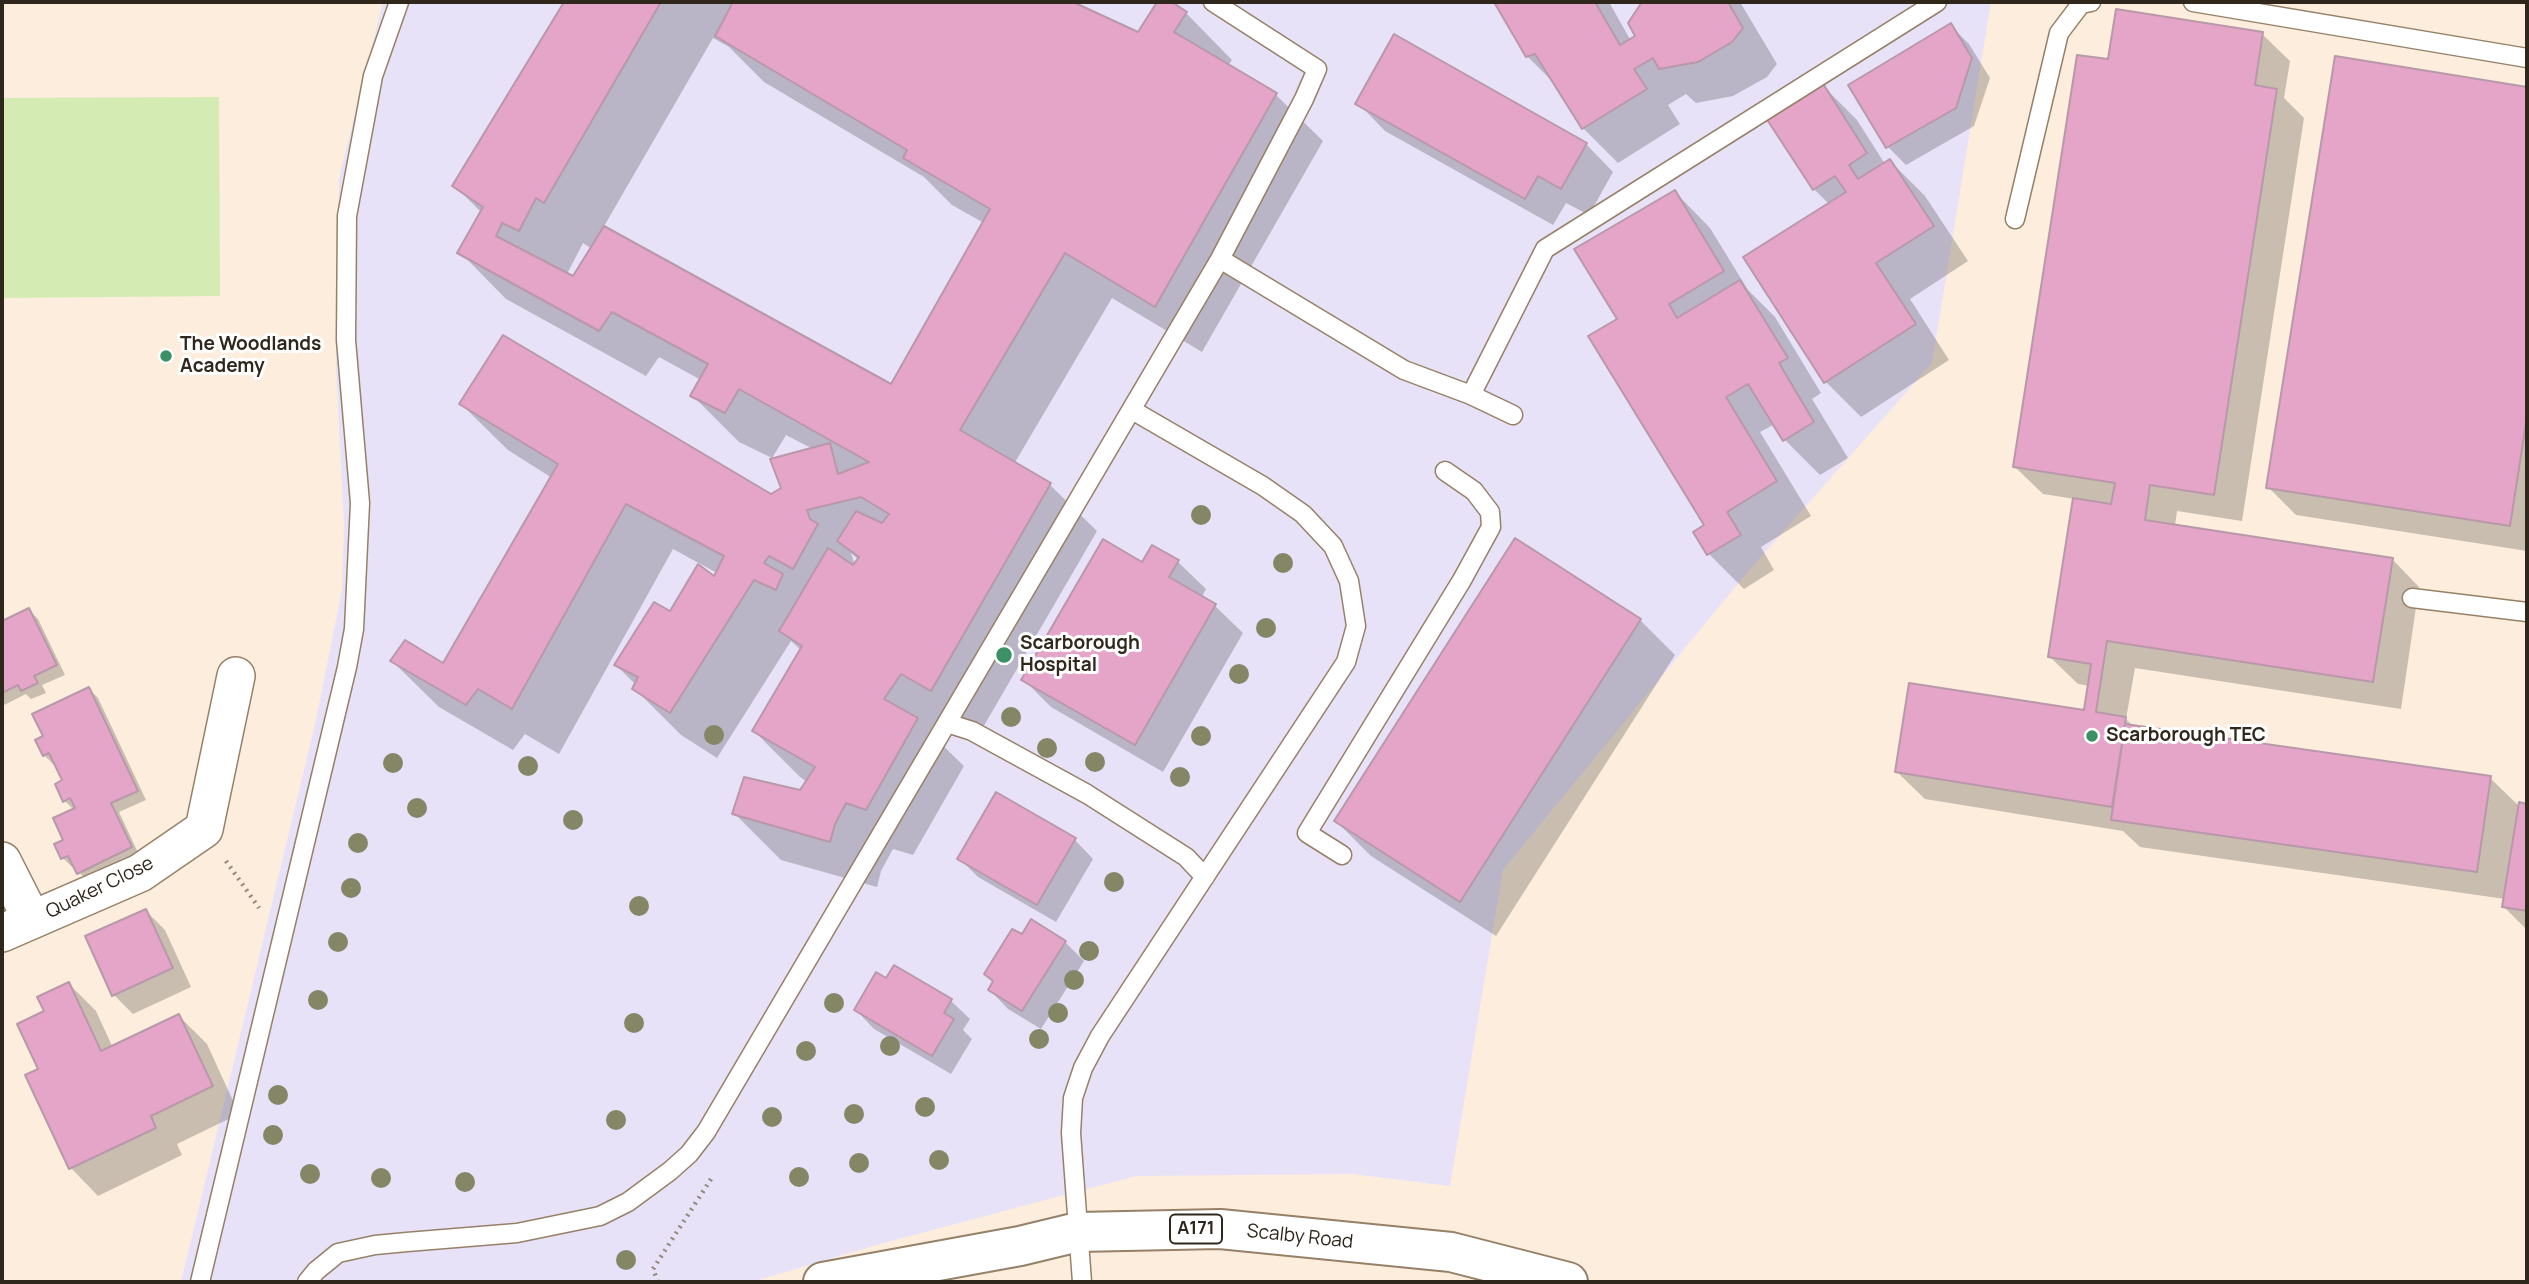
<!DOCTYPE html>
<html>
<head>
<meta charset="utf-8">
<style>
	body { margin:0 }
	#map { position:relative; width:2529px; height:1284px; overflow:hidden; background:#fceddd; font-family:Manrope,sans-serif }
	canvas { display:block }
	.frame { position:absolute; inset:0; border:4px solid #2f261c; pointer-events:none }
</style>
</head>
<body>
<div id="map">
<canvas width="2529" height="1284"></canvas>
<div class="frame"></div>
</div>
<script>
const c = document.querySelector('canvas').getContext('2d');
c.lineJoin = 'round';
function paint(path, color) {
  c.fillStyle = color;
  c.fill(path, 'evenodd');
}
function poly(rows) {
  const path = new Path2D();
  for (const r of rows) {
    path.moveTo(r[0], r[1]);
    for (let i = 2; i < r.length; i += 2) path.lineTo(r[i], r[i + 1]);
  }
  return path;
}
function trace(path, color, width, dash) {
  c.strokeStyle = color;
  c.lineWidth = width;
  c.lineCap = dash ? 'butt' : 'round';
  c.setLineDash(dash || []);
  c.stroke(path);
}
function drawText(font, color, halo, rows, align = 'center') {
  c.font = font + ' Manrope,sans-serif';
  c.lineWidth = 6;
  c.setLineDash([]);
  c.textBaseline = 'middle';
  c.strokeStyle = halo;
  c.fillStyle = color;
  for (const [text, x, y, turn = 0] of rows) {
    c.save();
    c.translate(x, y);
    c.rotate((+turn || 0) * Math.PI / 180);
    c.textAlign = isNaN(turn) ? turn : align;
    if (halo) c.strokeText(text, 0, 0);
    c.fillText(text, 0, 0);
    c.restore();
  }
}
paint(poly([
	[383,2,1991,2,1932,363,1745,575,1503,870,1450,1186,1353,1174,1136,1176,876,1245,752,1282,181,1282,316,720,342,590,344,523,336,370,339,178]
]), '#e8e2f8');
paint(poly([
	[219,97,220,296,2,298,2,98]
]), '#d4ebb4');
paint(poly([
	[566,2,1070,2,1139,34,1159,2,1168,2,1186,13,1232,60,1228,66,1276,95,1323,141,1202,352,1112,298,1014,464,1050,485,1097,531,978,736,948,719,935,738,964,766,913,855,893,849,881,871,877,887,781,860,734,813,801,792,807,782,800,777,754,731,802,651,791,641,717,758,681,735,634,688,636,685,616,665,714,579,717,573,673,549,559,754,525,734,513,750,439,707,392,661,444,666,552,478,508,450,461,404,771,496,783,489,813,449,786,435,772,458,739,442,692,395,701,380,659,357,646,376,506,299,460,252,482,213,455,186],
	[713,38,729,47,764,82,924,177,952,205,984,223,892,386,603,228],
	[583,243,592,249,574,278,567,274],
	[851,553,859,560,855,565],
	[1496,2,1609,2,1631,41,1637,36,1630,23,1644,2,1740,2,1777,64,1767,77,1733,96,1696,103,1686,94,1668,105,1680,124,1618,163,1583,128,1558,87,1527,56],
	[1950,25,1969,44,1990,78,1974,126,1906,165,1888,147],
	[2262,34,2290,61,2284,98,2304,118,2242,521,2177,511,2175,526,2392,559,2419,587,2401,709,2135,668,2126,719,2134,727,2490,778,2520,807,2520,804,2527,806,2527,930,2504,907,2505,899,2140,847,2123,831,1925,799,1897,772,2085,712,2090,686,2078,684,2050,657,2075,499,2043,494,2015,467,2110,61],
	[2336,58,2527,88,2527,551,2296,515,2268,487],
	[1822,85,1857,120,1885,164,1890,161,1925,196,1968,261,1910,299,1949,360,1861,417,1826,382,1746,258,1829,204,1814,189,1769,119],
	[1358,103,1586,144,1613,172,1589,215,1566,203,1553,225,1385,131],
	[1675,192,1710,228,1748,290,1775,317,1821,393,1812,399,1848,458,1820,475,1785,440,1775,424,1760,432,1811,516,1761,547,1774,570,1744,589,1709,554,1707,526,1619,319],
	[1153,547,1178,562,1206,589,1201,598,1215,606,1243,633,1163,772,1051,707,1024,680,1143,564],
	[29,610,38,619,65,675,42,685,46,693,31,699,26,694,2,706,2,623],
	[1640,620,1675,655,1496,936,1371,856,1336,821],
	[89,689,98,698,146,800,119,812,140,857,87,882,75,866,72,867,63,858,56,844,65,840,74,810,65,801,64,781,56,763,53,764,44,755,37,741,45,737],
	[1075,840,1093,859,1056,922,978,877,959,858],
	[146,911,165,930,191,987,133,1014,114,995],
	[1022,937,1065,942,1084,961,1041,1029,1008,1009,990,990,994,982,986,974],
	[887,980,951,1001,970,1019,963,1030,972,1039,951,1074,874,1029,856,1010],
	[69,984,96,1011,113,1048,179,1016,207,1044,239,1114,177,1144,182,1155,98,1196,71,1168,40,1069,46,1012]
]), '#0003');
const building = poly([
	[564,2,661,2,544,203,536,198,519,231,502,223,496,236,573,276,604,226,891,384,990,209,903,158,907,150,715,36,733,2,1073,2,1138,32,1157,2,1172,2,1187,12,1174,32,1277,93,1155,307,1065,253,960,430,1051,483,931,691,901,674,884,699,918,718,866,810,846,803,835,824,830,842,732,814,744,777,800,790,815,767,752,731,802,646,779,631,828,548,853,565,859,557,837,541,856,511,882,523,889,514,861,497,807,510,810,519,818,524,793,569,769,556,764,563,783,574,776,590,754,580,670,713,632,689,638,677,614,665,654,602,670,611,698,564,714,576,724,556,626,504,512,709,478,689,466,705,390,661,405,640,443,663,558,464,459,404,503,335,771,494,781,488,770,459,830,443,838,474,869,462,739,389,725,413,690,396,708,364,612,312,599,331,457,253,483,207,452,186,564,2],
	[1494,2,1595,2,1620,45,1635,36,1628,23,1642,2,1728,2,1743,28,1732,42,1698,62,1659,69,1653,58,1634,69,1647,89,1582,129,1535,54,1526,57,1494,2],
	[2116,9,2263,32,2255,85,2277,89,2214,495,2150,485,2145,520,2393,558,2373,682,2107,641,2096,712,2126,717,2112,807,1895,772,1909,683,2084,710,2091,664,2048,657,2073,498,2111,504,2115,483,2013,467,2077,55,2108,59,2116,9],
	[1951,23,1972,58,1956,108,1886,148,1848,85,1951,23],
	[1394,34,1587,143,1561,189,1538,176,1525,199,1355,104,1394,34],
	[2335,56,2527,87,2527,417,2510,526,2266,488,2335,56],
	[1822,82,1867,153,1849,165,1858,179,1890,159,1934,226,1876,263,1916,324,1824,383,1743,257,1846,192,1835,176,1813,190,1766,118,1822,82],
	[1675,190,1724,271,1669,304,1677,318,1740,280,1788,358,1779,363,1814,422,1783,441,1748,384,1726,397,1777,481,1727,512,1741,535,1707,555,1693,532,1704,525,1588,336,1617,319,1574,249,1675,190],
	[1515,538,1641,619,1460,902,1334,821,1515,538],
	[1103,539,1142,562,1152,545,1179,560,1169,577,1216,604,1135,745,1021,680,1103,539],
	[29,608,57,665,34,676,38,683,21,691,18,685,2,693,2,621,29,608],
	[89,687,138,791,111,803,132,847,77,874,68,856,61,859,54,844,63,840,53,818,75,808,70,798,63,802,55,784,62,780,49,753,43,756,35,740,43,736,32,714,89,687],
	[2125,724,2491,776,2477,872,2111,820,2125,724],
	[996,792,1076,838,1037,905,957,859,996,792],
	[2519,802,2527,804,2527,911,2502,907,2519,802],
	[146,909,173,968,112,996,85,936,146,909],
	[1031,919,1066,941,1022,1011,988,990,993,981,984,974,1012,929,1022,934,1031,919],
	[894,965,952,999,944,1013,954,1019,932,1056,854,1010,876,972,886,978,894,965],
	[69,982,101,1051,179,1014,213,1086,151,1116,156,1128,69,1169,25,1075,38,1069,17,1024,44,1011,37,997,69,982]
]);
paint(building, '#e5a5c8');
trace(building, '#b898a9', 2);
const service = poly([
	[2193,2,2527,58],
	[2015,219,2059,33,2081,4,2091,2],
	[1220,259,1404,370,1471,395,1545,249,1937,2],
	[1471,395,1513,415],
	[2412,598,2527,612],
	[947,723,972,731,1087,794,1186,857,1205,877],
	[1342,855,1307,833,1462,580,1491,527,1490,512,1474,491,1445,471],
	[200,1282,347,667,354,629,360,503,346,340,347,216,373,76,399,2],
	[307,1282,316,1271,338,1253,375,1245,407,1242,517,1233,600,1216,628,1202,670,1171,689,1154,706,1132,1220,259,1304,99,1317,69,1213,2],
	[1082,1282,1071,1133,1073,1098,1083,1068,1100,1036,1346,662,1356,626,1349,581,1333,546,1303,514,1263,486,1132,410]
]);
const minor = poly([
	[2,861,32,920],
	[2,933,140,873,204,829,236,676]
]);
const trunk = poly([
	[823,1282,1020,1246,1078,1232,1220,1229,1451,1252,1568,1282]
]);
trace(service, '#968067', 21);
trace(minor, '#968067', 40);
trace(trunk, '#968067', 42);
trace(poly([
	[226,861,259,908],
	[658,1282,653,1269,711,1179]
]), '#968a7d', 4.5, [2, 5]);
trace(service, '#fff', 18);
trace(minor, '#fff', 37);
trace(trunk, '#fff', 38);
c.fillStyle = '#858666';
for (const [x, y] of [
	[1201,515],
	[1283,563],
	[1266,628],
	[1239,674],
	[1011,717],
	[714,735],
	[1201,736],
	[1047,748],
	[1095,762],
	[393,763],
	[528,766],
	[1180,777],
	[417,808],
	[573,820],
	[358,843],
	[1114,882],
	[351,888],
	[639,906],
	[338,942],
	[1089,951],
	[1074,980],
	[318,1000],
	[834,1003],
	[1058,1013],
	[634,1023],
	[1039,1039],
	[890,1046],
	[806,1051],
	[278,1095],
	[925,1107],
	[854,1114],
	[772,1117],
	[616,1120],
	[273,1135],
	[939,1160],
	[859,1163],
	[310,1174],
	[799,1177],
	[381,1178],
	[465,1182],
	[626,1260]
]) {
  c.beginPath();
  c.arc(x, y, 10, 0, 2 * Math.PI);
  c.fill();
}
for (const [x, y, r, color] of [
	[166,356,7,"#3b9165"],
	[1004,655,9,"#3b9165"],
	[2092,736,7,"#3b9165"]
]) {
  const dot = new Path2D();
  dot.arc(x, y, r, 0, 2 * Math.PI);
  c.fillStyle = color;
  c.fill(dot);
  trace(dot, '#fff', 2.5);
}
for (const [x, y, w] of [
	[1196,1229,52]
]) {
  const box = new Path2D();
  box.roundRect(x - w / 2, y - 14.5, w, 29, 5);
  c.fillStyle = '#fff';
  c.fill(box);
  trace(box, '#2f261c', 2);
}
drawText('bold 18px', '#2f261c', null, [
	["A171",1196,1229]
]);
drawText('bold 19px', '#2f261c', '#fff', [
	["The Woodlands",180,345],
	["Academy",180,367],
	["Scarborough",1020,644],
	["Hospital",1020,666],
	["Scarborough TEC",2106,736]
], 'left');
drawText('19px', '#2f261c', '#fff', [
	["Quaker Close",100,888,-26],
	["Scalby Road",1300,1237,6]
]);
</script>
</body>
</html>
